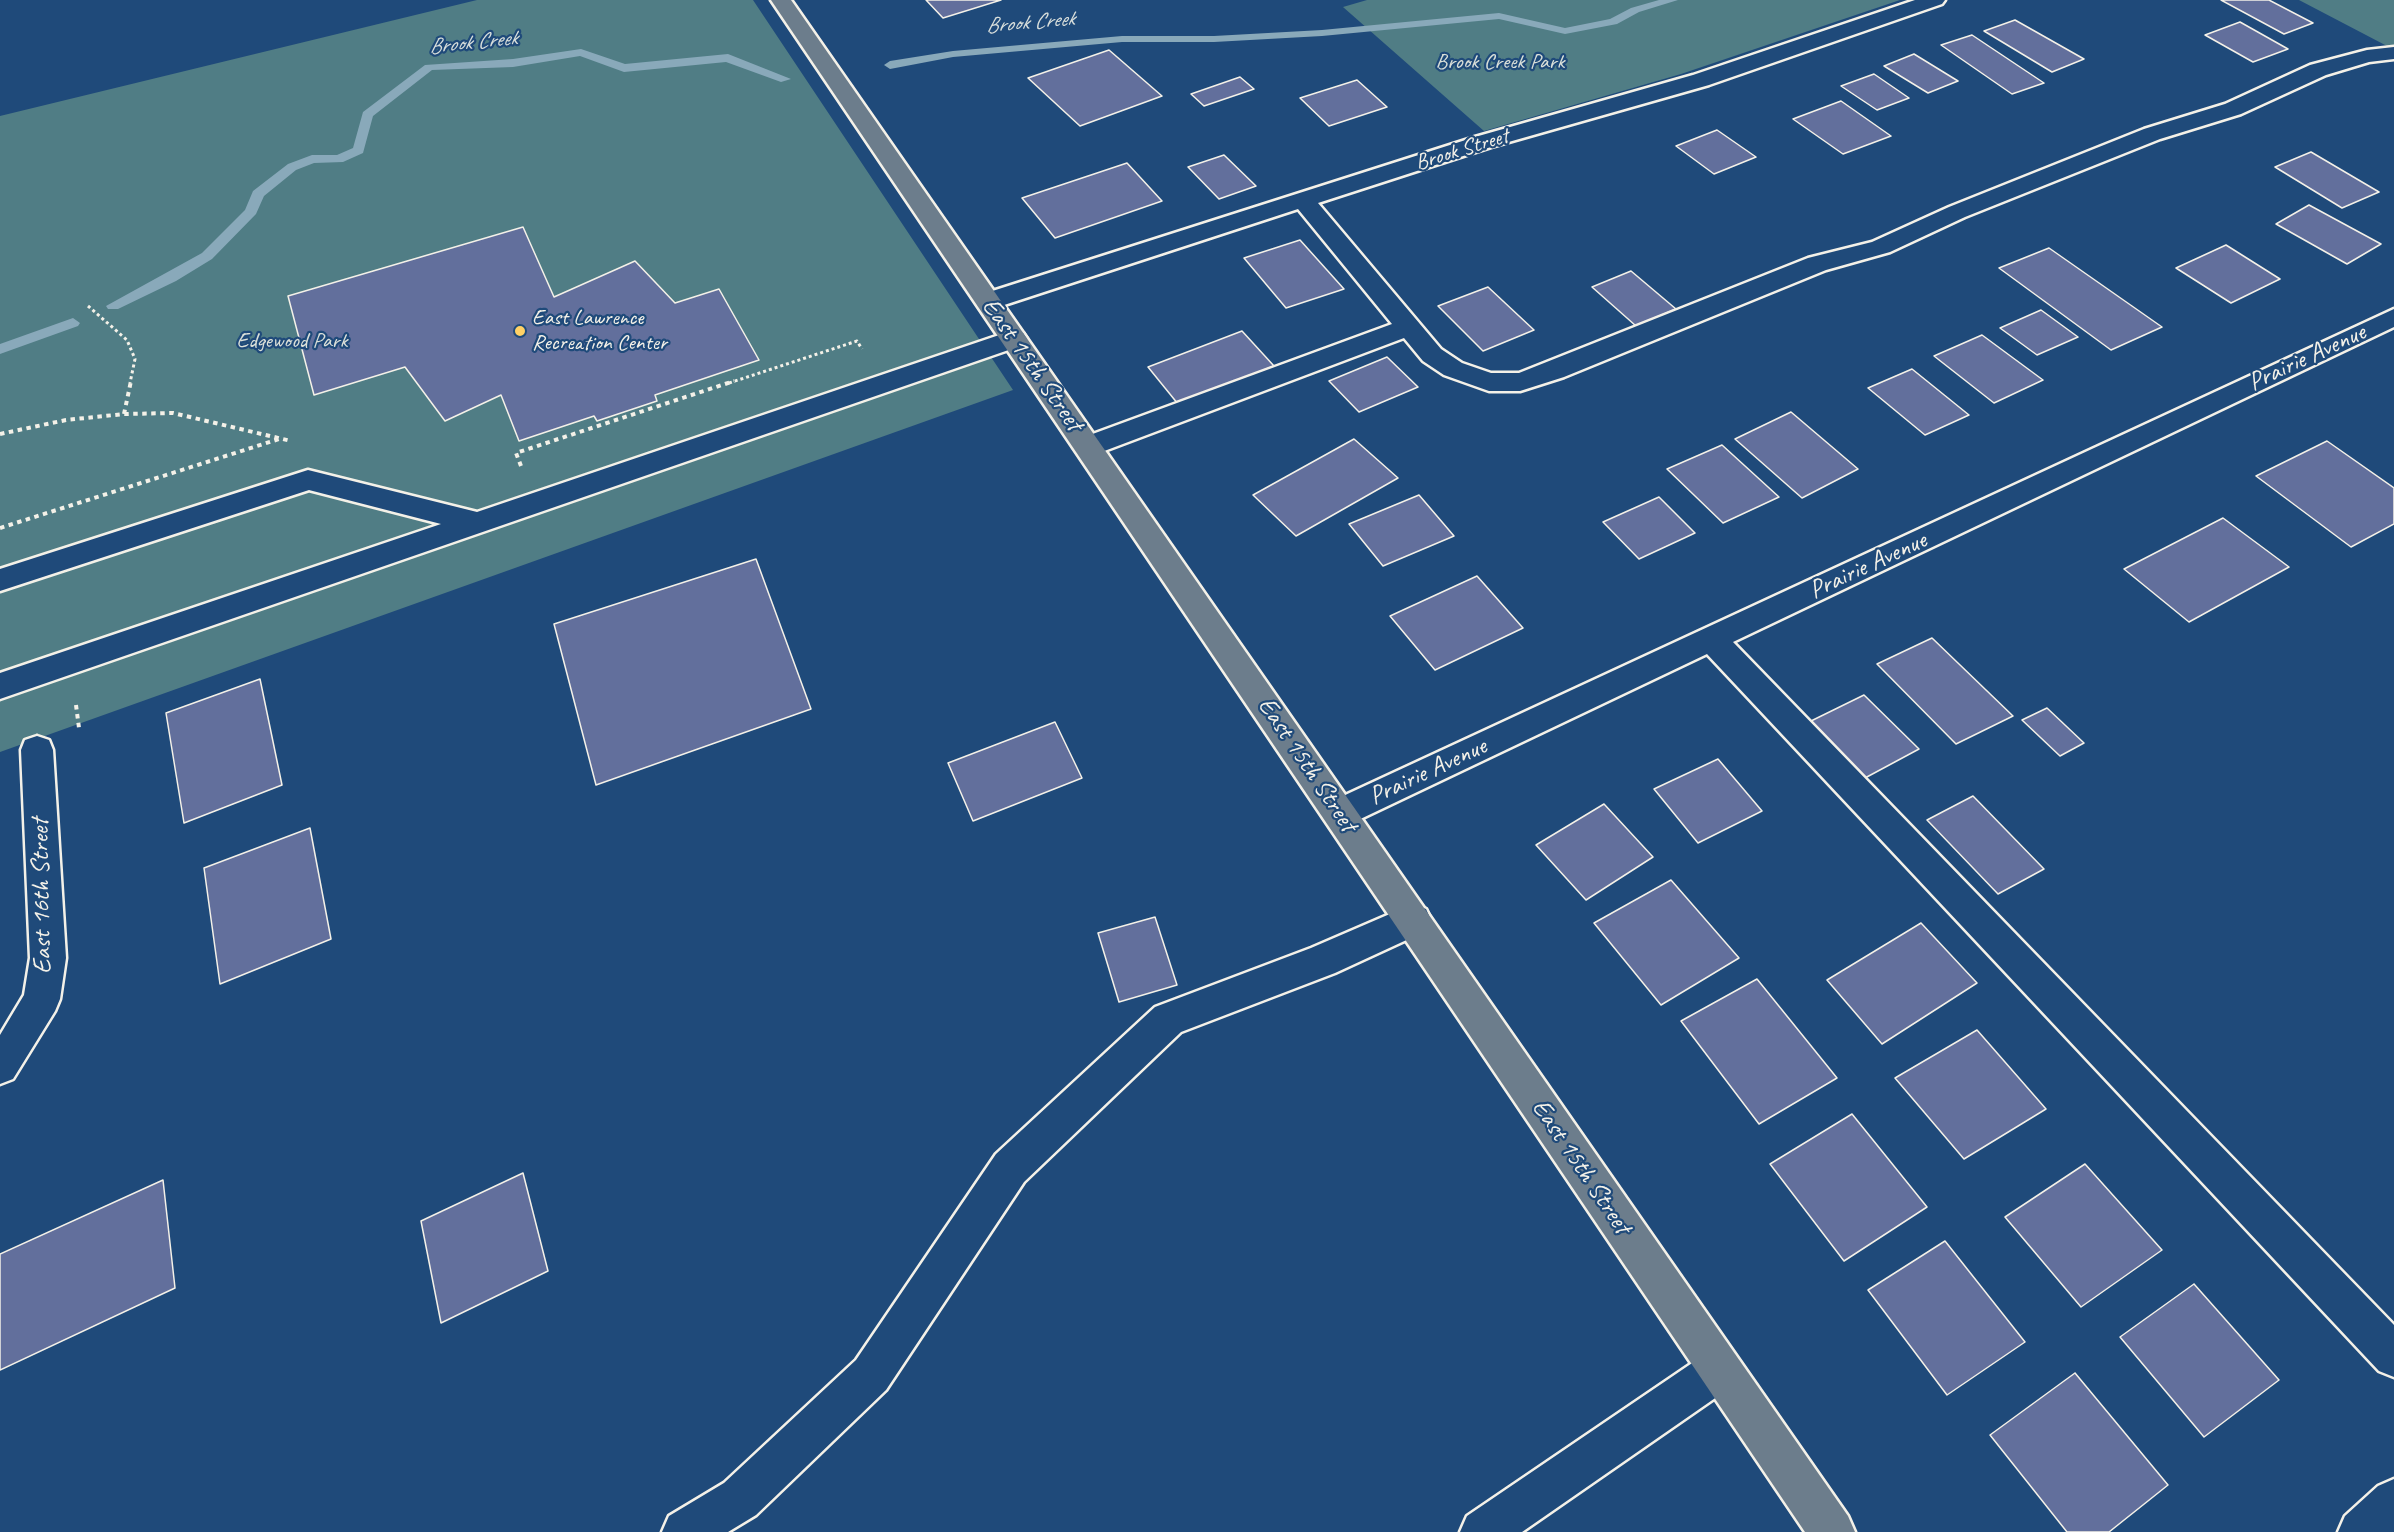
<!DOCTYPE html>
<html>
<head>
<meta charset="utf-8">
<style>
	body { margin:0 }
	canvas { display:block; background:#1f4a7a }
</style>
</head>
<body>
<canvas width="2394" height="1532"></canvas>
<script>
const c = document.querySelector('canvas').getContext('2d');
c.lineJoin = 'round';
function paint(path, color) {
  c.fillStyle = color;
  c.fill(path, 'evenodd');
}
function poly(rows) {
  const path = new Path2D();
  for (const r of rows) {
    path.moveTo(r[0], r[1]);
    for (let i = 2; i < r.length; i += 2) path.lineTo(r[i], r[i + 1]);
  }
  return path;
}
function trace(path, color, width, dash) {
  c.strokeStyle = color;
  c.lineWidth = width;
  c.lineCap = dash ? 'butt' : 'round';
  c.setLineDash(dash || []);
  c.stroke(path);
}
function drawText(font, color, halo, rows, align = 'center') {
  c.font = font + ' Caveat,sans-serif';
  c.lineWidth = 4.5;
  c.setLineDash([]);
  c.textBaseline = 'middle';
  c.strokeStyle = halo;
  c.fillStyle = color;
  for (const [text, x, y, turn = 0] of rows) {
    c.save();
    c.translate(x, y);
    c.rotate((+turn || 0) * Math.PI / 180);
    c.textAlign = isNaN(turn) ? turn : align;
    if (halo) c.strokeText(text, 0, 0);
    c.fillText(text, 0, 0);
    c.restore();
  }
}
paint(poly([
	[477,0,753,0,1013,390,0,752,0,116],
	[1367,0,1900,0,1681,74,1484,131,1343,7],
	[2299,0,2394,0,2394,45,2387,46]
]), '#507d85');
paint(poly([
	[1659,0,1678,0,1639,12,1617,24,1565,34,1499,19,1322,36,1214,42,1122,42,953,57,890,69,884,65,890,61,953,51,1122,36,1214,36,1322,30,1499,13,1565,28,1610,19,1631,8,1659,0],
	[581,49,625,64,728,54,791,79,781,82,726,62,624,72,580,56,513,67,432,70,373,116,363,153,343,162,314,163,296,170,264,196,256,214,212,259,176,281,118,309,108,309,106,306,202,253,245,210,253,191,288,164,312,155,337,155,353,148,363,112,425,65,513,59,581,49],
	[73,318,80,323,78,326,0,354,0,344,73,318]
]), '#89a9ba');
const building = poly([
	[926,0,1001,0,943,18,926,0],
	[2221,0,2269,0,2313,23,2284,34,2221,0],
	[2015,20,2084,59,2052,72,1984,31,2015,20],
	[2240,22,2288,49,2253,62,2205,35,2240,22],
	[1972,35,2044,83,2012,94,1941,45,1972,35],
	[1109,50,1162,96,1080,126,1028,78,1109,50],
	[1914,54,1958,81,1928,93,1884,66,1914,54],
	[1874,74,1909,98,1877,110,1841,86,1874,74],
	[1240,77,1254,89,1204,106,1191,94,1240,77],
	[1357,80,1387,107,1329,126,1300,98,1357,80],
	[1841,101,1891,136,1843,154,1793,119,1841,101],
	[1717,130,1756,157,1714,174,1676,146,1717,130],
	[2311,152,2379,192,2342,208,2275,167,2311,152],
	[1224,155,1256,186,1219,199,1188,167,1224,155],
	[1127,163,1162,201,1055,238,1022,198,1127,163],
	[2309,205,2381,244,2347,264,2276,224,2309,205],
	[523,227,554,297,635,261,675,303,719,289,759,360,655,395,657,401,597,421,594,416,519,441,501,395,445,421,405,367,314,395,288,296,523,227],
	[1300,240,1344,289,1286,308,1244,258,1300,240],
	[2226,245,2280,279,2231,303,2176,268,2226,245],
	[2049,248,2162,327,2111,350,1999,268,2049,248],
	[1631,271,1676,309,1636,326,1592,287,1631,271],
	[1488,287,1534,330,1483,351,1438,306,1488,287],
	[2041,310,2078,337,2037,355,2000,328,2041,310],
	[1242,331,1274,366,1178,404,1148,367,1242,331],
	[1982,335,2043,380,1994,403,1934,356,1982,335],
	[1387,357,1418,387,1359,412,1329,381,1387,357],
	[1912,369,1969,415,1925,435,1868,388,1912,369],
	[1791,412,1858,469,1802,498,1735,439,1791,412],
	[1354,439,1398,478,1296,536,1253,495,1354,439],
	[2327,441,2394,488,2394,524,2351,547,2256,476,2327,441],
	[1722,445,1779,497,1723,523,1667,469,1722,445],
	[1419,495,1454,536,1383,566,1349,524,1419,495],
	[1659,497,1695,533,1639,559,1603,522,1659,497],
	[2223,518,2289,567,2189,622,2124,569,2223,518],
	[756,559,811,709,596,785,554,624,756,559],
	[1477,576,1523,628,1435,670,1390,616,1477,576],
	[1932,638,2013,716,1956,744,1877,664,1932,638],
	[260,679,282,785,184,823,166,713,260,679],
	[1864,695,1919,749,1865,778,1811,721,1864,695],
	[2047,708,2084,743,2060,756,2022,720,2047,708],
	[1055,722,1082,778,973,821,948,763,1055,722],
	[1718,759,1762,811,1698,843,1654,789,1718,759],
	[1973,796,2044,869,1998,894,1927,820,1973,796],
	[1604,804,1653,857,1586,900,1536,845,1604,804],
	[310,828,331,939,220,984,204,868,310,828],
	[1671,880,1739,958,1661,1005,1594,923,1671,880],
	[1155,917,1177,985,1119,1002,1098,933,1155,917],
	[1921,923,1977,983,1882,1044,1827,980,1921,923],
	[1757,979,1837,1078,1759,1124,1681,1021,1757,979],
	[1977,1030,2046,1109,1964,1159,1895,1078,1977,1030],
	[1852,1114,1927,1207,1844,1261,1770,1164,1852,1114],
	[2085,1164,2162,1250,2081,1307,2005,1217,2085,1164],
	[523,1173,548,1271,441,1323,421,1221,523,1173],
	[163,1180,175,1288,0,1370,0,1254,163,1180],
	[1945,1241,2025,1342,1947,1395,1868,1290,1945,1241],
	[2194,1284,2279,1380,2204,1437,2120,1337,2194,1284],
	[2075,1373,2168,1485,2109,1532,2067,1532,1990,1435,2075,1373]
]);
paint(building, '#626f9c');
trace(building, '#f4f1e8', 1.5);
const minor = poly([
	[1915,0,1945,0,1942,4,1709,85,1491,147,1318,203,1441,349,1462,363,1491,373,1519,373,1808,258,1872,242,1949,207,2144,129,2225,104,2310,65,2367,50,2394,47,2394,59,2369,62,2326,75,2241,114,2160,139,1965,217,1890,252,1826,270,1564,377,1520,391,1489,391,1444,375,1423,361,1404,338,1099,453,1089,456,1079,453,1075,446,1079,439,1392,324,1298,209,998,307,989,309,980,307,976,301,980,295,1475,137,1693,75,1915,0],
	[2394,309,2394,327,1733,642,2394,1325,2394,1377,2379,1371,1707,654,1352,823,1340,827,1328,823,1323,813,1328,803,2394,309],
	[1014,330,1023,333,1027,339,1023,345,0,699,0,673,441,524,309,490,0,591,0,569,308,470,477,512,1014,330],
	[37,736,49,740,53,750,66,958,60,999,55,1011,13,1079,0,1084,0,1035,24,995,30,958,21,750,25,740,37,736],
	[1413,904,1426,909,1431,920,1426,931,1335,973,1181,1032,1024,1182,886,1390,756,1515,728,1532,662,1532,669,1516,724,1483,856,1360,996,1154,1155,1007,1311,948,1413,904],
	[1719,1349,1734,1355,1740,1370,1734,1385,1522,1532,1460,1532,1467,1516,1704,1355,1719,1349],
	[2394,1479,2394,1532,2338,1532,2345,1516,2378,1486,2394,1479]
]);
const major = poly([
	[771,0,791,0,1848,1516,1855,1532,1805,1532,771,0]
]);
trace(minor, '#f4f1e8', 5);
trace(major, '#f4f1e8', 5);
trace(poly([
	[88,306,127,340,135,359,130,383],
	[729,383,857,341,862,349]
]), '#f4f1e8', 3, [3, 3]);
trace(poly([
	[124,414,131,381],
	[0,434,66,420,124,414,173,413,291,441],
	[521,466,516,453,734,381],
	[0,528,279,439],
	[76,705,79,728]
]), '#f4f1e8', 4, [4.5, 4.5]);
paint(minor, '#1f4a7a');
paint(major, '#6c7d8c');
for (const [x, y, r, color] of [
	[520,331,6,"#ffd166"]
]) {
  const dot = new Path2D();
  dot.arc(x, y, r, 0, 2 * Math.PI);
  c.fillStyle = color;
  c.fill(dot);
  trace(dot, '#1f4a7a', 2);
}
drawText('italic 22px', '#d9dfdc', '#1f4a7a', [
	["Brook Creek",1030,23,-5],
	["Brook Creek",473,43,-6]
]);
drawText('22px', '#dbe0d9', '#1f4a7a', [
	["Brook Creek Park",1500,62],
	["Edgewood Park",292,341]
]);
drawText('22px', '#f4f1e8', '#1f4a7a', [
	["Brook Street",1462,150,-17]
]);
drawText('22px', '#f4f1e8', '#1f4a7a', [
	["East Lawrence",532,318],
	["Recreation Center",532,343]
], 'left');
drawText('26px', '#f4f1e8', '#1f4a7a', [
	["Prairie Avenue",2307,358,-25],
	["East 15th Street",1032,365,55],
	["Prairie Avenue",1868,566,-25],
	["East 15th Street",1307,765,56],
	["Prairie Avenue",1428,772,-25],
	["East 16th Street",42,896,-91],
	["East 15th Street",1581,1167,56]
]);
</script>
</body>
</html>
